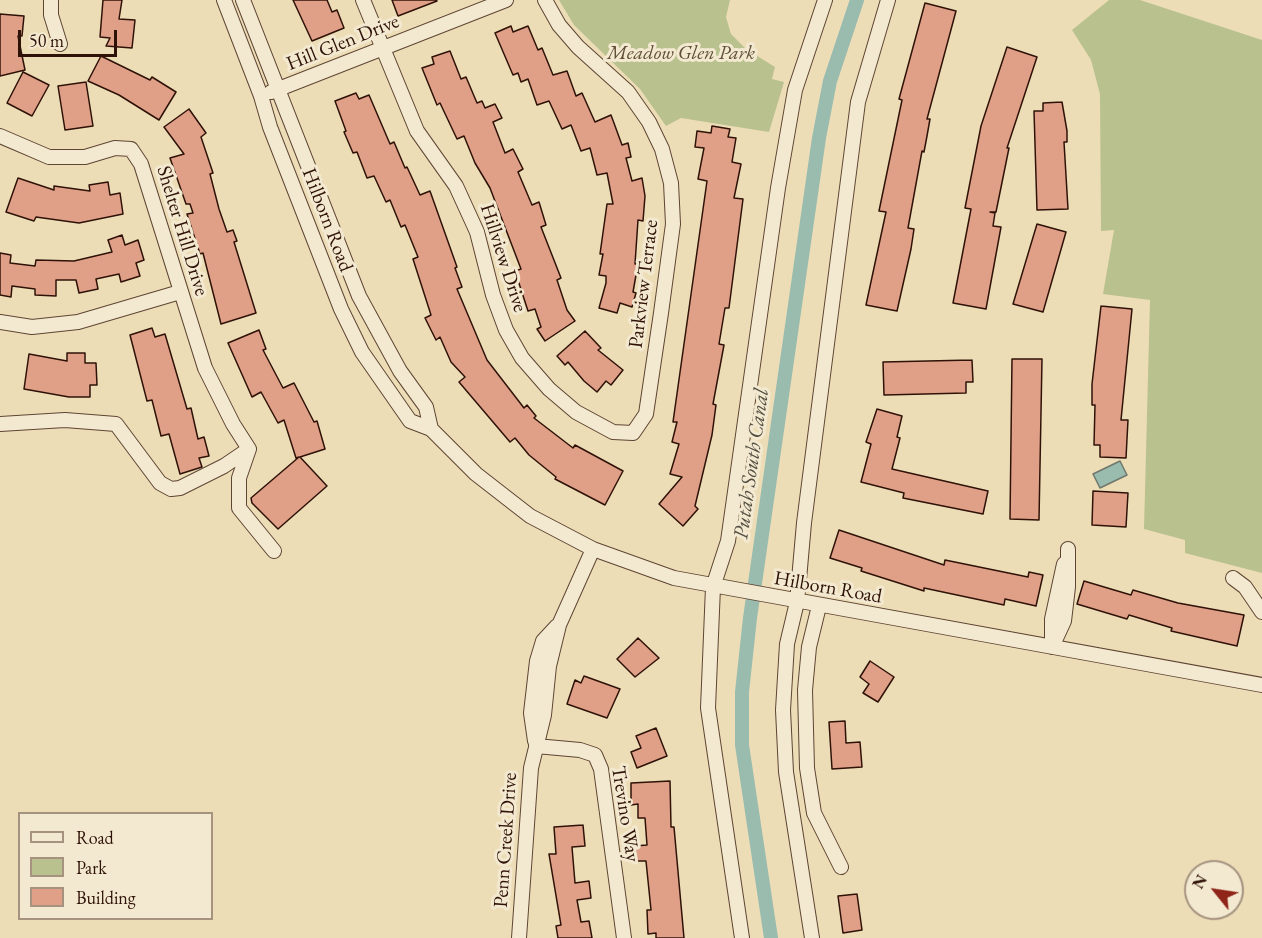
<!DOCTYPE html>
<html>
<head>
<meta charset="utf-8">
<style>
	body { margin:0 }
	#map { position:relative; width:1262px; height:938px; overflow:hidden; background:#edddb7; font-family:"EB Garamond",serif }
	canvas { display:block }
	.legend { position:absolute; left:18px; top:812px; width:195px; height:108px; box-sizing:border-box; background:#f3e9d0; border:2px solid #a59380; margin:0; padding:8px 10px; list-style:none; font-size:18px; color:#2f1207 }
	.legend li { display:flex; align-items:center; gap:12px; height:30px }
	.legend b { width:30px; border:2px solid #a59380 }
	.north { position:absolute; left:1184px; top:860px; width:60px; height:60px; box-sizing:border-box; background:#f3e9d0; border:2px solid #a59380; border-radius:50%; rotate:300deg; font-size:16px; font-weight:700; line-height:24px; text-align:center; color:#2f1207 }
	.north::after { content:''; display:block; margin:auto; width:21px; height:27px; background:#8f2418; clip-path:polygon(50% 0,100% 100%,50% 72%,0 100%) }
	.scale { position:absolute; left:18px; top:30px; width:99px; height:27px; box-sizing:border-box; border:3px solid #2f1207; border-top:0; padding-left:8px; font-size:18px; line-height:21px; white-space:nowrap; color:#2f1207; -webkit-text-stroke:4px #f3e9d0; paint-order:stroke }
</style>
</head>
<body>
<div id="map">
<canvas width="1262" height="938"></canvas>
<ul class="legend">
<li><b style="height:8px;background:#f3e9d0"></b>Road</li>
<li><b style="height:16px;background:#b9c18e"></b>Park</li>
<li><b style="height:16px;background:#e0a088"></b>Building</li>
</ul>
<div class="north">N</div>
<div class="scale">50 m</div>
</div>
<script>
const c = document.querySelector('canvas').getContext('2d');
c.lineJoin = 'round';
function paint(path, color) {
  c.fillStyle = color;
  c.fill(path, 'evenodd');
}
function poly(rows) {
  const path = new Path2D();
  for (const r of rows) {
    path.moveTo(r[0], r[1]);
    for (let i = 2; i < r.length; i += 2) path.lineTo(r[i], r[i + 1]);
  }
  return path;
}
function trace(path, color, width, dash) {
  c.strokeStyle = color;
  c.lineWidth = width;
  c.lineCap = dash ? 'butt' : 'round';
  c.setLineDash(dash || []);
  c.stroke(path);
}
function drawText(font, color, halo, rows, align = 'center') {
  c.font = font + ' "EB Garamond",serif';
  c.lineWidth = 6;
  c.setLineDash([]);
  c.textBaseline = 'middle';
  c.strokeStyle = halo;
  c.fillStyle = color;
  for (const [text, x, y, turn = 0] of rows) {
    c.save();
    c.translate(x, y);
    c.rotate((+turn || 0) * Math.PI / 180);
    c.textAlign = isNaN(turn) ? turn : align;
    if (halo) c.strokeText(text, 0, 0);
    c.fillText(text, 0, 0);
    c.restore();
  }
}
paint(poly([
	[559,0,730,0,726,17,731,34,746,49,775,67,772,79,784,82,769,132,681,118,666,126,640,89,574,25],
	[1109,0,1140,0,1262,40,1262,573,1185,553,1185,540,1144,529,1150,300,1103,294,1114,230,1101,231,1100,94,1091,60,1072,30]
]), '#b9c18e');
const water = poly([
	[1120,461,1127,475,1100,488,1093,474,1120,461]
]);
paint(water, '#99bcaf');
trace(water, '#6f786c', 1.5);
trace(poly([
	[771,938,742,745,742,692,750,618,819,138,830,81,857,0]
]), '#99bcaf', 14);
const building = poly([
	[103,0,122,0,119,19,135,20,132,48,106,46,110,38,100,37,103,0],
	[293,0,327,0,332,12,337,10,344,28,312,41,293,0],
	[392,0,436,0,437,1,398,16,392,0],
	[925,3,956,11,927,119,930,119,927,136,924,152,922,151,908,228,914,229,911,249,897,311,866,305,886,212,879,211,902,100,899,99,925,3],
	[0,14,24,16,22,36,18,36,25,70,0,76,0,14],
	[511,26,513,32,528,26,538,50,542,48,553,75,567,71,576,96,582,93,595,122,611,115,622,145,628,143,631,157,626,158,632,181,642,178,645,196,643,221,638,220,635,264,638,264,633,292,636,293,632,307,620,303,617,313,599,308,606,283,606,276,599,275,603,254,600,254,607,204,613,204,607,173,597,175,590,148,581,151,571,125,562,129,549,101,537,105,528,79,521,82,518,73,513,75,495,33,511,26],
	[1007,47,1037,57,1007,148,1009,148,996,212,990,212,995,213,993,226,1001,227,986,309,953,303,971,209,965,208,981,126,1007,47],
	[450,51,461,79,466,77,477,103,482,101,485,108,495,104,502,118,493,122,505,153,513,149,523,169,518,172,532,205,539,202,546,225,541,227,561,278,557,280,567,310,575,321,545,341,537,329,541,327,535,309,528,311,515,271,521,269,490,188,475,163,464,136,457,139,440,103,437,105,422,68,434,64,432,57,450,51],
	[101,56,150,80,152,77,176,92,159,120,119,95,88,81,101,56],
	[23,72,49,85,32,116,7,103,23,72],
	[86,82,93,126,65,130,58,86,86,82],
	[356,93,359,99,369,95,390,144,394,142,405,168,407,167,420,195,430,191,457,267,455,268,462,287,457,289,487,360,524,408,527,405,536,416,534,418,573,448,575,445,623,471,605,505,555,479,556,477,529,455,515,438,510,442,459,382,465,377,451,362,440,337,436,340,425,318,431,315,413,259,418,257,405,225,401,227,390,200,386,202,374,176,367,178,357,152,353,153,344,132,346,131,335,101,356,93],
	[1062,102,1067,131,1067,142,1064,142,1068,209,1037,210,1034,111,1043,111,1043,103,1062,102],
	[189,109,206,133,201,137,213,173,210,174,219,209,227,232,233,230,237,241,234,242,256,313,221,324,203,253,200,254,187,214,193,213,190,204,186,204,170,158,184,154,164,127,189,109],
	[712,126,730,129,728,137,736,138,732,162,741,164,734,198,743,199,729,308,725,308,719,344,724,345,713,404,716,405,712,435,695,506,698,509,683,526,659,504,682,477,670,474,679,444,672,442,677,422,673,422,707,181,698,179,704,148,695,147,697,131,711,133,712,126],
	[18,178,54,190,54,186,90,191,89,185,108,182,110,195,120,193,123,214,79,223,36,217,34,221,6,212,18,178],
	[1037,224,1066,232,1043,312,1013,304,1037,224],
	[122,235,125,245,138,240,144,260,136,263,140,276,121,282,119,274,96,279,98,289,79,293,76,280,56,280,56,296,35,295,35,289,12,286,11,297,0,295,0,253,11,255,10,263,35,266,36,260,74,261,112,252,108,240,122,235],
	[1101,306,1132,309,1121,420,1128,420,1126,458,1100,457,1100,445,1094,445,1095,405,1092,405,1092,384,1101,306],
	[152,328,155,337,165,334,187,409,191,408,198,439,204,437,209,456,199,458,202,467,180,474,169,434,161,436,152,400,147,401,130,335,152,328],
	[259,330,266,349,263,350,283,388,294,383,314,422,317,421,325,449,300,457,327,486,278,529,252,503,251,498,299,457,296,458,284,420,278,423,261,392,252,397,228,343,259,330],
	[585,331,601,348,598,350,623,370,611,385,606,381,597,392,584,381,568,362,565,365,557,356,585,331],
	[67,353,85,353,85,363,96,363,97,385,90,385,90,397,69,397,24,389,29,354,67,361,67,353],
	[1012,359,1042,359,1039,520,1010,519,1012,359],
	[972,360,973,382,966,382,966,393,884,395,883,362,972,360],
	[877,409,902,416,897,437,900,438,892,469,988,491,983,514,903,498,904,493,861,482,871,444,866,442,877,409],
	[1093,491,1128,493,1126,527,1092,525,1093,491],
	[839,530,944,565,945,560,1028,577,1029,572,1043,575,1036,606,1005,599,1004,605,924,588,924,591,861,571,862,568,830,558,839,530],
	[1084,581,1131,595,1133,590,1178,603,1244,615,1237,646,1171,631,1172,628,1129,615,1127,619,1077,604,1084,581],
	[638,638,659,658,635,677,617,659,638,638],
	[870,661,894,677,878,702,863,693,869,684,860,677,870,661],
	[584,676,620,689,607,718,567,704,575,680,581,683,584,676],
	[845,721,846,743,860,742,862,767,832,769,829,722,845,721],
	[656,728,667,756,637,768,631,752,641,748,636,736,656,728],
	[670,781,671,827,674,827,684,938,656,938,656,933,648,934,647,910,651,910,646,861,636,861,635,846,647,845,645,818,638,818,638,804,631,805,631,783,670,781],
	[583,825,585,846,572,847,575,883,589,881,591,898,577,900,581,922,589,921,592,938,558,938,556,926,561,925,549,854,556,854,554,827,583,825],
	[857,894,862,930,843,933,838,896,857,894]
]);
paint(building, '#e0a088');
trace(building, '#2f1207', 1.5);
const minor = poly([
	[51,0,51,15,60,44],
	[224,0,261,96,270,127,341,309,362,352,410,421,431,429,476,474,530,516,593,549,674,578,1262,685],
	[243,0,359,296,400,371,426,407,431,429],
	[363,0,417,131,456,186,477,232,493,295,506,330,522,358,549,389,576,412,613,432,633,433,646,414,661,313,673,224,671,183,662,149,649,122,628,92,578,47,559,25,545,0],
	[271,92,506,0],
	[0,136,49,157,85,157,115,148,131,149,141,164,205,368,233,424,249,449],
	[0,322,32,327,78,322,180,292],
	[0,424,65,420,116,424,160,483,171,489,180,488,224,466,249,449,239,478,239,508,274,551],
	[1233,578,1245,587,1262,612],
	[819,606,809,647,805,690,807,768,814,813,841,867],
	[1052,642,1052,619,1064,564],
	[1052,647,1064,621,1068,587,1068,549],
	[535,741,531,713,537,661,543,641,557,626],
	[536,746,580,750,595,755,601,769,624,938],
	[519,938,531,768,544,715,549,666,559,625,593,549],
	[742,938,708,708,713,587,728,541,778,188,795,90,825,0],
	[812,938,786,772,783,710,787,644,797,602,804,523,858,102,888,0]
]);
trace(minor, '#5e4533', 16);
trace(minor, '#f3e9d0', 14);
drawText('20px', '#2f1207', '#f3e9d0', [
	["Hill Glen Drive",343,43,-22],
	["Hilborn Road",327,220,69],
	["Shelter Hill Drive",182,231,73],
	["Hillview Drive",503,258,72],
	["Parkview Terrace",644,284,-83],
	["Hilborn Road",828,588,10],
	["Trevino Way",625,814,81],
	["Penn Creek Drive",506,840,-86]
]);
drawText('italic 20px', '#5f4f36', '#f3e9d0', [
	["Meadow Glen Park",681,54]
]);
drawText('italic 21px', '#544e42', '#f3e9d0', [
	["Putah South Canal",752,464,-82]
]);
</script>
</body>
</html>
